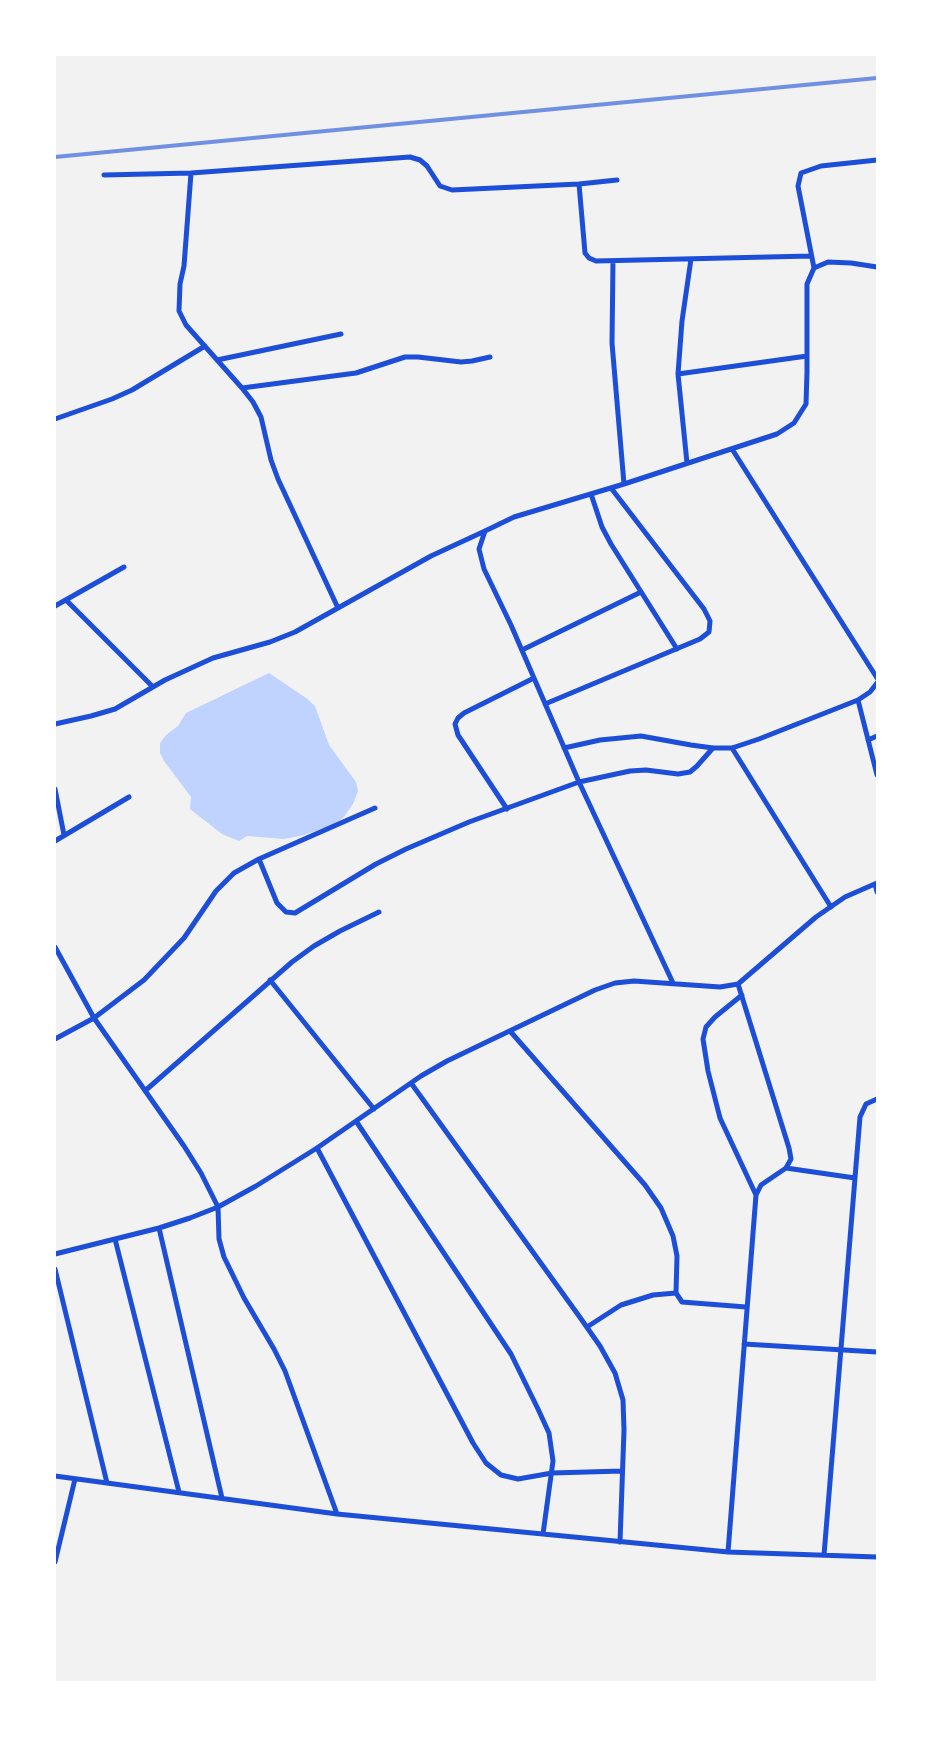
<!DOCTYPE html>
<html>
<head>
<meta charset="utf-8">
<style>
	body { margin:0 }
	#map { position:relative; width:932px; height:1737px; overflow:hidden; background:#f2f2f2; font-family:Jost,sans-serif }
	canvas { display:block }
	.frame { position:absolute; inset:0; border:56px solid #fff; pointer-events:none }
</style>
</head>
<body>
<div id="map">
<canvas width="932" height="1737"></canvas>
<div class="frame"></div>
</div>
<script>
const c = document.querySelector('canvas').getContext('2d');
c.lineJoin = 'round';
function paint(path, color) {
  c.fillStyle = color;
  c.fill(path, 'evenodd');
}
function poly(rows) {
  const path = new Path2D();
  for (const r of rows) {
    path.moveTo(r[0], r[1]);
    for (let i = 2; i < r.length; i += 2) path.lineTo(r[i], r[i + 1]);
  }
  return path;
}
function trace(path, color, width, dash) {
  c.strokeStyle = color;
  c.lineWidth = width;
  c.lineCap = dash ? 'butt' : 'round';
  c.setLineDash(dash || []);
  c.stroke(path);
}
paint(poly([
	[269,673,306,698,315,706,329,745,356,782,358,791,353,804,343,818,335,824,304,835,284,839,247,836,239,841,222,834,190,809,191,797,164,761,160,753,160,743,166,735,178,726,186,713]
]), '#bfd3fe');
trace(poly([
	[191,173,184,266,180,284,179,311,186,325,242,388,253,402,261,417,271,460,278,479,338,608],
	[104,175,191,173,410,157,420,160,427,166,440,186,452,190,579,184,617,180],
	[579,184,585,253,589,258,596,261,811,256],
	[613,261,612,343,624,484],
	[814,268,798,186,801,173,821,166,877,160],
	[217,360,341,334],
	[678,374,807,356],
	[242,388,356,373,405,357,418,357,461,362,472,361,490,357],
	[55,419,112,399,132,390,205,346],
	[732,449,877,678],
	[687,463,678,374,682,321,691,259],
	[591,494,602,527,611,544,677,649],
	[66,600,153,687],
	[55,606,124,567],
	[522,650,641,592],
	[858,700,877,775],
	[545,704,700,639,709,632,710,621,704,609,611,488],
	[55,724,91,716,115,709,165,680,213,658,270,642,295,632,431,556,485,531],
	[868,740,877,736],
	[564,748,600,740,641,736,691,745,713,748,732,748,759,739,858,700,870,692,877,683],
	[732,748,831,907],
	[55,789,64,835],
	[507,809,458,735,455,724,458,718,464,713,534,678],
	[55,841,129,797],
	[259,859,277,903,286,912,295,913,376,864,406,849,469,822,579,782,630,771,646,770,678,774,690,772,697,766,713,748],
	[875,884,877,892],
	[55,947,94,1018,184,1146,201,1173,218,1207,219,1239,224,1257,244,1298,274,1349,285,1371,337,1514],
	[270,980,374,1109],
	[673,983,579,782,511,625,484,569,479,549,485,531,514,517,624,484,777,434,794,423,806,404,807,372,807,284,814,268,828,262,851,263,877,267],
	[742,995,715,1017,706,1027,703,1039,708,1071,720,1118,756,1195],
	[510,1031,645,1185,661,1208,673,1236,677,1256,676,1293,682,1302,746,1307],
	[55,1039,94,1018,144,980,184,938,216,891,234,873,259,859,375,808],
	[411,1083,579,1316,600,1346,615,1373,623,1400,624,1430,620,1542],
	[146,1090,292,962,314,946,340,931,379,912],
	[356,1121,511,1354,538,1409,549,1433,553,1461,543,1534],
	[317,1148,473,1443,486,1463,501,1475,518,1479,552,1473,622,1471],
	[786,1168,855,1178],
	[159,1228,222,1498],
	[115,1239,179,1492],
	[55,1254,159,1228,190,1218,218,1207,256,1186,317,1148,421,1076,447,1061,595,990,615,983,634,981,720,987,738,984,816,917,845,897,877,883],
	[55,1269,107,1483],
	[587,1327,621,1305,653,1295,676,1293],
	[744,1344,877,1352],
	[55,1476,337,1514,728,1552,877,1557],
	[728,1552,756,1195,761,1185,786,1168,791,1159,789,1148,738,984],
	[824,1555,860,1117,866,1104,877,1099],
	[55,1562,75,1479]
]), '#1d4ed8', 5);
trace(poly([
	[55,157,877,78]
]), '#7290e2', 4);
</script>
</body>
</html>
